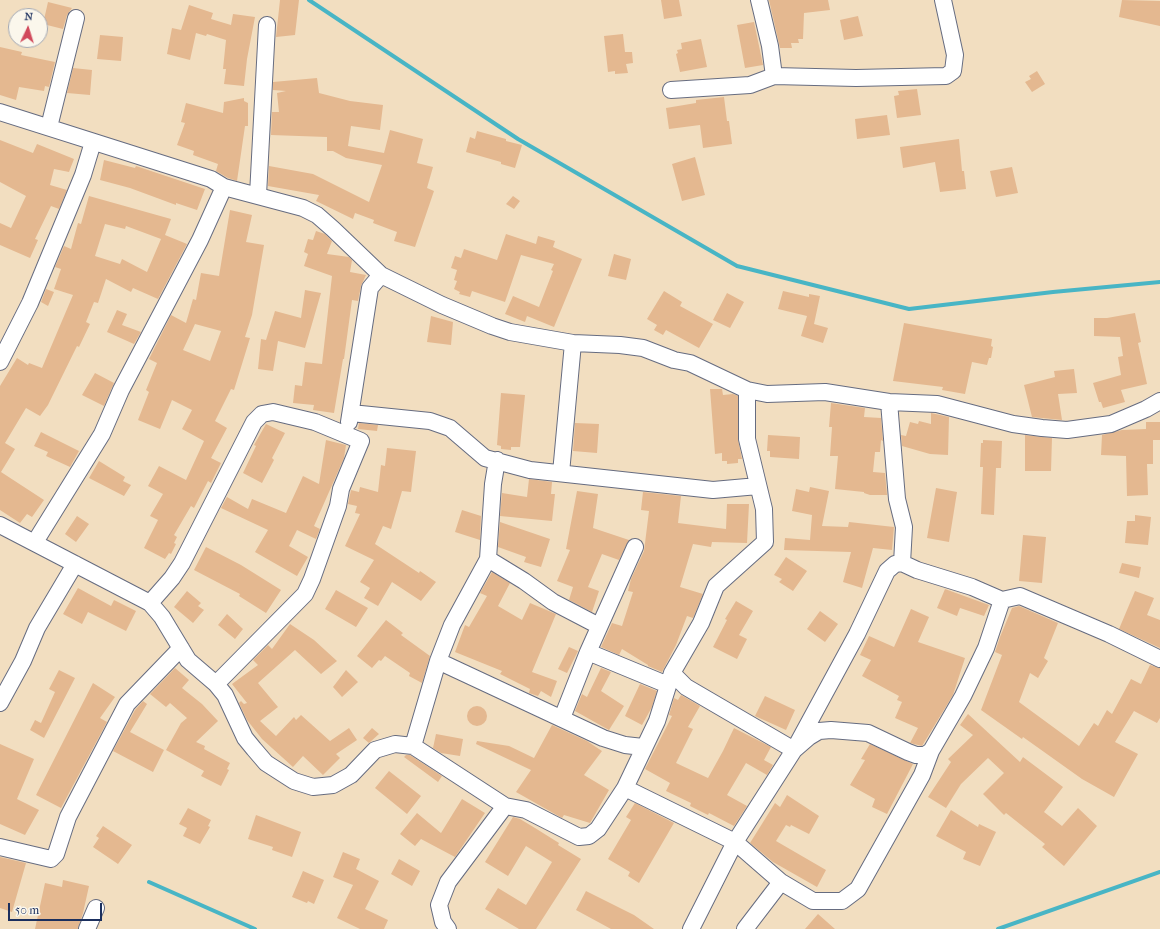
<!DOCTYPE html>
<html>
<head>
<meta charset="utf-8">
<style>
	body { margin:0 }
	#map { position:relative; width:1160px; height:929px; overflow:hidden; background:#f2dec0; font-family:"IM FELL French Canon",serif }
	canvas { display:block }
	.north { position:absolute; left:8px; top:8px; width:40px; height:40px; box-sizing:border-box; background:#fbf7ec; border:1px solid #a1a7b3; border-radius:50%; rotate:4deg; font-size:11px; font-weight:700; line-height:16px; text-align:center; color:#1b2f5e }
	.north::after { content:''; display:block; margin:auto; width:14px; height:18px; background:#d1495b; clip-path:polygon(50% 0,100% 100%,50% 72%,0 100%) }
	.scale { position:absolute; left:8px; top:903px; width:94px; height:18px; box-sizing:border-box; border:2px solid #1b2f5e; border-top:0; padding-left:5px; font-size:12px; line-height:14px; white-space:nowrap; color:#1b2f5e; -webkit-text-stroke:3px #fbf7ec; paint-order:stroke }
</style>
</head>
<body>
<div id="map">
<canvas width="1160" height="929"></canvas>
<div class="north">N</div>
<div class="scale">50 m</div>
</div>
<script>
const c = document.querySelector('canvas').getContext('2d');
c.lineJoin = 'round';
function poly(rows) {
  const path = new Path2D();
  for (const r of rows) {
    if (r.length === 3) {
      path.moveTo(r[0] + r[2], r[1]);
      path.arc(r[0], r[1], r[2], 0, 2 * Math.PI);
      continue;
    }
    path.moveTo(r[0], r[1]);
    for (let i = 2; i < r.length; i += 2) path.lineTo(r[i], r[i + 1]);
  }
  return path;
}
function trace(path, color, width, dash) {
  c.strokeStyle = color;
  c.lineWidth = width;
  c.lineCap = dash ? 'butt' : 'round';
  c.setLineDash(dash || []);
  c.stroke(path);
}
function paint(path, color) {
  c.fillStyle = color;
  c.fill(path, 'evenodd');
}
trace(poly([
	[309,0,518,139,737,266,909,309,1053,292,1160,282],
	[149,882,255,929],
	[998,929,1160,872]
]), '#48b5c5', 4);
paint(poly([
	[280,0,299,0,295,35,276,37],
	[661,0,679,0,682,16,664,19],
	[769,0,828,0,830,10,804,13,803,39,798,39,799,43,791,43,792,48,780,48],
	[1122,0,1160,1,1160,26,1119,17],
	[48,2,72,8,67,15,63,29,43,24],
	[189,5,213,13,211,19,231,25,233,14,255,17,247,59,244,86,224,84,226,69,223,69,226,40,207,34,206,36,196,33,190,60,167,54,172,28,181,30],
	[858,16,863,36,844,40,840,20],
	[754,22,763,65,745,68,737,25],
	[623,34,625,52,632,52,633,63,626,64,628,73,615,74,615,71,608,72,604,36],
	[100,35,123,37,121,61,97,59],
	[701,39,707,67,680,72,676,54,678,53,677,50,682,49,681,43],
	[0,47,22,52,21,55,55,62,49,87,45,86,44,91,19,87,16,100,0,95],
	[73,68,92,70,90,95,67,93],
	[1037,71,1045,84,1032,92,1025,82,1031,79,1029,76],
	[317,78,319,93,350,101,383,105,380,130,351,126,348,146,384,153,390,130,423,139,417,163,433,167,427,188,434,191,415,247,394,241,397,232,373,223,374,220,355,213,353,219,316,201,319,195,268,186,269,166,313,174,369,202,382,165,346,158,333,151,327,151,327,137,271,135,272,112,279,112,277,93,286,91,273,90,273,82],
	[917,89,921,115,897,118,894,96,899,95,898,91],
	[724,97,727,121,729,121,732,144,703,148,700,125,669,129,666,108,696,103,696,100],
	[244,98,244,101,248,103,248,126,245,126,237,181,228,178,216,171,218,164,193,155,194,151,177,145,185,123,181,122,186,103,223,113,224,102],
	[887,115,890,135,857,139,855,119],
	[477,131,506,139,506,141,522,145,515,168,501,164,501,162,466,152,470,137,475,139],
	[959,139,962,171,964,171,966,189,940,192,935,162,903,168,900,147],
	[0,140,33,153,37,144,74,159,69,172,54,169,50,185,67,190,59,209,51,206,35,239,38,240,30,258,0,245,0,223,11,228,26,196,0,182],
	[695,157,705,195,682,201,672,164],
	[104,160,135,168,136,166,205,189,197,210,176,203,176,205,130,188,100,180],
	[1012,167,1018,193,996,197,990,171],
	[89,196,171,219,165,235,187,244,158,299,133,288,131,292,106,279,98,303,94,302,86,322,90,324,79,347,77,346,48,405,40,416,26,408,5,443,15,449,1,472,44,500,32,517,27,514,20,523,0,510,0,386,17,358,28,365,29,363,42,368,73,295,54,289,61,269,55,267,64,246,71,249,78,223,81,224],
	[105,224,125,229,126,226,161,239,147,272,122,259,120,264,95,256],
	[513,196,520,201,514,209,506,204],
	[230,210,252,215,246,242,264,245,252,315,245,337,250,338,234,390,231,389,215,421,227,428,211,458,221,463,211,483,208,481,194,508,191,506,174,535,177,537,174,543,176,544,171,554,169,553,165,559,144,548,158,520,150,516,163,494,148,486,159,466,186,480,204,441,182,429,192,410,172,400,160,429,138,420,149,392,146,390,157,363,149,359,171,315,186,323,193,299,196,300,201,273,219,276],
	[195,324,221,331,210,361,183,350],
	[316,231,325,234,332,241,327,254,349,257,352,260,350,272,366,275,361,286,358,301,352,300,344,359,343,359,334,413,313,410,314,405,293,403,295,385,302,386,305,362,322,364,332,276,304,266,308,254,304,252,308,239,313,240],
	[506,234,536,244,538,236,555,241,553,247,582,259,554,327,527,316,525,322,505,314,513,296,539,307,553,271,551,270,554,264,521,255,505,302,472,291,470,297,459,294,460,292,454,289,457,281,454,280,457,270,451,268,455,256,461,258,464,249,497,260],
	[614,254,631,259,626,280,608,276],
	[46,289,54,292,48,306,41,302],
	[305,290,321,293,305,348,278,341,273,371,258,369,261,339,266,340,275,311,301,318],
	[664,291,682,302,680,306,713,324,699,348,666,330,663,335,654,330,657,325,647,319],
	[783,291,809,297,809,294,820,296,814,324,828,328,823,343,801,336,807,316,778,309],
	[727,293,744,302,730,328,713,320],
	[117,310,127,314,122,325,141,332,134,344,107,332],
	[1135,313,1141,342,1138,343,1147,384,1121,390,1125,402,1103,408,1101,402,1099,402,1093,383,1121,375,1118,357,1123,356,1120,337,1094,336,1094,318,1107,318],
	[431,316,453,322,451,345,427,342],
	[904,323,992,339,991,346,993,347,991,358,989,358,987,365,972,362,965,394,942,390,943,387,893,381],
	[1074,369,1077,393,1058,394,1062,420,1032,417,1024,385,1055,377,1054,371],
	[95,373,114,383,104,406,82,395],
	[710,389,722,389,723,395,733,394,738,396,738,439,742,459,738,459,738,463,727,464,727,461,722,461,722,453,715,454],
	[501,393,525,395,520,447,511,447,511,450,501,449,501,446,497,445],
	[831,403,865,408,864,417,881,418,883,441,881,440,880,452,875,452,873,472,885,473,887,495,870,495,864,493,864,492,835,489,838,456,830,456,832,427,829,427],
	[931,413,949,417,948,455,930,454,902,446,901,435,906,436,910,422,918,424,919,421,931,424],
	[1146,422,1160,422,1160,440,1153,440,1153,464,1147,464,1148,495,1127,496,1126,456,1101,455,1102,435,1122,430,1146,429],
	[359,423,378,425,377,431,358,429],
	[575,423,599,424,597,453,573,451],
	[266,424,285,433,272,458,274,460,262,483,243,473,256,446,254,445],
	[41,432,79,451,70,467,46,456,48,452,34,446],
	[768,435,800,437,799,459,770,457,770,451,767,451],
	[1025,435,1052,438,1051,471,1025,471],
	[326,440,346,445,344,458,314,526,320,529,316,539,297,530,289,546,308,557,297,576,255,552,268,530,221,508,227,497,248,509,252,499,286,513,303,476,319,484],
	[983,440,1002,441,1001,468,996,468,994,515,981,514,983,467,980,467,981,443,983,443],
	[387,448,416,451,411,492,402,491,391,529,383,526,375,544,419,573,420,571,436,582,421,601,392,582,378,606,364,598,370,588,360,582,374,560,345,546,360,514,355,513,357,506,348,504,351,490,359,492,360,487,378,492,381,465,385,466],
	[99,461,125,477,123,481,131,485,124,496,89,478],
	[529,479,552,482,551,494,555,494,552,521,500,516,502,493,527,497],
	[810,487,829,491,822,526,848,527,849,522,894,527,892,550,873,548,862,588,843,582,851,552,784,550,785,538,810,540,812,515,792,511,796,489,809,492],
	[936,488,957,492,949,542,927,538],
	[577,491,598,494,593,528,629,540,619,560,602,554,588,587,599,591,592,612,569,600,573,587,557,581,570,550,566,549],
	[643,492,681,496,678,523,726,529,727,504,749,504,747,543,712,542,711,547,693,544,680,587,703,594,693,618,687,616,676,645,662,672,648,666,648,665,622,649,619,655,601,647,612,623,622,626,633,592,628,591,631,579,644,551,649,511,641,510],
	[462,510,481,516,480,540,455,532],
	[1135,515,1151,517,1148,545,1125,543,1127,521,1135,521],
	[77,516,89,524,76,542,65,534],
	[500,522,550,539,541,567,524,562,526,557,498,547],
	[1023,535,1046,537,1042,583,1019,581],
	[206,547,241,565,281,590,266,613,239,596,240,594,194,570],
	[786,557,807,571,793,591,779,582,782,579,774,575],
	[1122,563,1141,567,1139,578,1119,573],
	[492,572,510,583,498,606,522,620,530,603,556,614,532,672,557,681,551,697,541,691,538,696,529,693,530,689,500,674,502,671,455,652,465,625,469,627,487,596,480,593],
	[78,588,111,606,114,600,136,611,126,631,88,612,82,624,63,614],
	[945,589,989,605,984,616,960,608,957,616,937,608],
	[336,590,368,608,356,627,325,609],
	[187,591,201,603,198,606,204,610,193,623,174,607],
	[1135,591,1154,598,1147,615,1160,620,1160,648,1119,629],
	[736,601,753,611,739,635,747,639,737,659,713,647,727,620,725,619],
	[1019,606,1058,623,1044,658,1048,661,1038,678,1030,673,1019,702,1079,746,1094,723,1098,726,1107,710,1112,714,1131,679,1141,684,1150,665,1160,668,1160,718,1157,723,1134,711,1115,742,1138,754,1114,797,1082,779,1023,737,1022,739,981,710,1002,655,995,652,1000,637,1012,608],
	[911,609,929,617,918,642,965,658,953,695,922,746,910,743,918,728,895,718,902,702,897,700,899,696,862,676,871,660,860,655,869,636,894,647],
	[820,611,838,624,825,642,807,629],
	[227,614,243,629,235,639,218,625],
	[386,620,403,633,401,635,430,656,422,683,409,676,410,673,385,656,381,661,379,660,372,668,357,656],
	[290,624,314,640,337,661,321,674,295,650,258,683,278,707,260,721,276,736,294,717,296,720,301,715,330,741,349,728,357,740,336,754,340,758,323,775,303,756,293,767,262,739,247,720,239,703,241,701,244,704,247,703,232,684,258,665,253,660,268,645,272,649],
	[569,647,578,651,567,673,558,669],
	[175,668,189,680,182,688,202,704,218,721,196,742,205,746,204,749,230,763,227,769,229,770,221,786,201,776,204,771,166,750,181,723,187,718,170,703,166,707,150,694],
	[601,668,611,672,601,691,624,706,609,730,575,711,582,694,587,697],
	[59,670,75,678,44,738,30,730,35,720,41,723,55,692,49,689],
	[346,670,358,682,342,697,333,687],
	[93,683,115,697,100,718,107,722,61,808,36,795],
	[640,684,657,691,652,707,642,725,625,716],
	[681,695,700,706,688,727,693,729,676,763,708,778,723,751,734,728,771,747,764,760,773,765,767,775,746,763,727,795,747,806,734,826,709,813,708,815,690,806,691,803,666,791,670,783,645,769,672,716,669,715,674,698,678,700],
	[765,696,795,710,786,730,755,716],
	[143,701,147,704,130,732,164,750,153,772,113,751,135,710],
	[477,716,10],
	[968,714,1020,762,1023,757,1063,787,1044,812,1062,826,1078,808,1097,826,1064,866,1042,847,1045,844,1006,813,1004,815,983,794,1004,773,988,758,961,784,946,808,928,797,951,762,948,759,973,735,960,725],
	[552,725,587,741,602,751,584,775,609,790,590,823,564,815,562,818,516,792,531,770,476,744,477,741,509,746,534,758],
	[372,728,379,734,369,743,363,738],
	[436,734,463,739,460,756,441,753,433,748],
	[0,744,34,759,17,799,39,810,25,835,0,824],
	[870,744,913,764,887,814,872,807,875,799,850,785,865,760,861,759],
	[406,755,410,755,442,776,438,782,404,757],
	[389,771,421,796,407,814,375,788],
	[787,795,819,816,809,834,791,825,790,827,786,825,776,841,826,870,817,887,773,862,750,843,775,803,780,807],
	[462,799,485,813,455,857,421,839,415,846,400,834,417,813,441,833],
	[635,803,674,823,639,883,628,876,630,872,608,859,631,820,626,817],
	[188,808,211,820,208,826,210,827,200,844,183,836,187,828,179,824],
	[951,810,978,827,979,824,996,832,980,866,963,859,966,852,936,836],
	[256,815,301,832,292,857,272,850,273,847,248,839],
	[513,817,520,819,535,828,559,843,558,845,581,859,536,929,519,929,485,909,498,888,526,905,552,862,526,846,508,876,485,862],
	[103,826,132,845,118,864,93,847,99,838,96,836],
	[343,852,360,859,356,869,379,881,365,909,388,920,384,929,360,929,337,918,353,885,333,877],
	[0,857,26,863,12,912,0,908],
	[399,859,420,871,412,886,391,874],
	[303,871,324,880,314,904,308,901,307,903,292,897],
	[63,880,89,886,83,913,78,929,35,929,45,883,62,887],
	[586,891,634,915,654,929,611,929,576,910],
	[818,914,835,929,805,929]
]), '#e4b890');
const minor = poly([
	[759,0,770,46,774,76],
	[671,90,750,85,774,76,856,78,946,76,953,71,955,55,943,0],
	[0,112,211,179,224,187,303,208,317,215,333,229,381,275,442,305,492,326,510,332,573,343,620,345,643,348,674,360,690,363,747,390,767,394,825,392,889,402,937,404,1013,424,1042,428,1067,430,1111,424,1146,409,1160,401],
	[49,127,76,18],
	[258,195,267,25],
	[0,362,30,303,83,175,93,142],
	[889,402,897,499,904,527,902,563],
	[351,413,430,421,450,428,485,458,530,470,713,490,758,486],
	[349,422,370,288,381,275],
	[561,473,573,343],
	[0,525,150,603,162,617,188,660,216,684,225,695,245,738,254,749,266,763,294,781,313,787,333,785,351,775,375,750,395,744,413,746,505,806,526,810,579,837,589,836,598,829,625,788,657,721,672,673,701,623,716,586,765,542,764,509,747,439,747,390],
	[35,542,102,434,121,390,200,240,224,187],
	[635,547,588,652,668,685],
	[488,559,524,581,553,602,599,626],
	[150,603,172,578,182,563,254,422,262,414,273,412,315,422,361,441,341,489,338,506,312,579,305,594,216,684],
	[438,661,603,738,625,745,643,747],
	[672,673,686,687,794,750,809,737,819,731,831,730,868,733,908,752,916,755,925,755,931,751,963,696,986,648,1002,600],
	[0,703,23,661,37,628,75,564],
	[562,718,588,652],
	[413,746,438,661,452,625,488,559,493,484,497,460],
	[625,788,735,842,781,882,813,901,842,901,858,889,922,775,931,751],
	[0,847,51,859,56,854,68,817,127,704,181,648],
	[87,929,96,908],
	[448,929,443,922,439,905,448,882,505,806],
	[691,929,735,842,794,750,857,634,887,571,895,564,902,563,917,570,972,587,1002,600,1020,596,1109,634,1160,659],
	[745,929,781,882]
]);
trace(minor, '#666c80', 18);
trace(minor, '#fff', 16);
</script>
</body>
</html>
